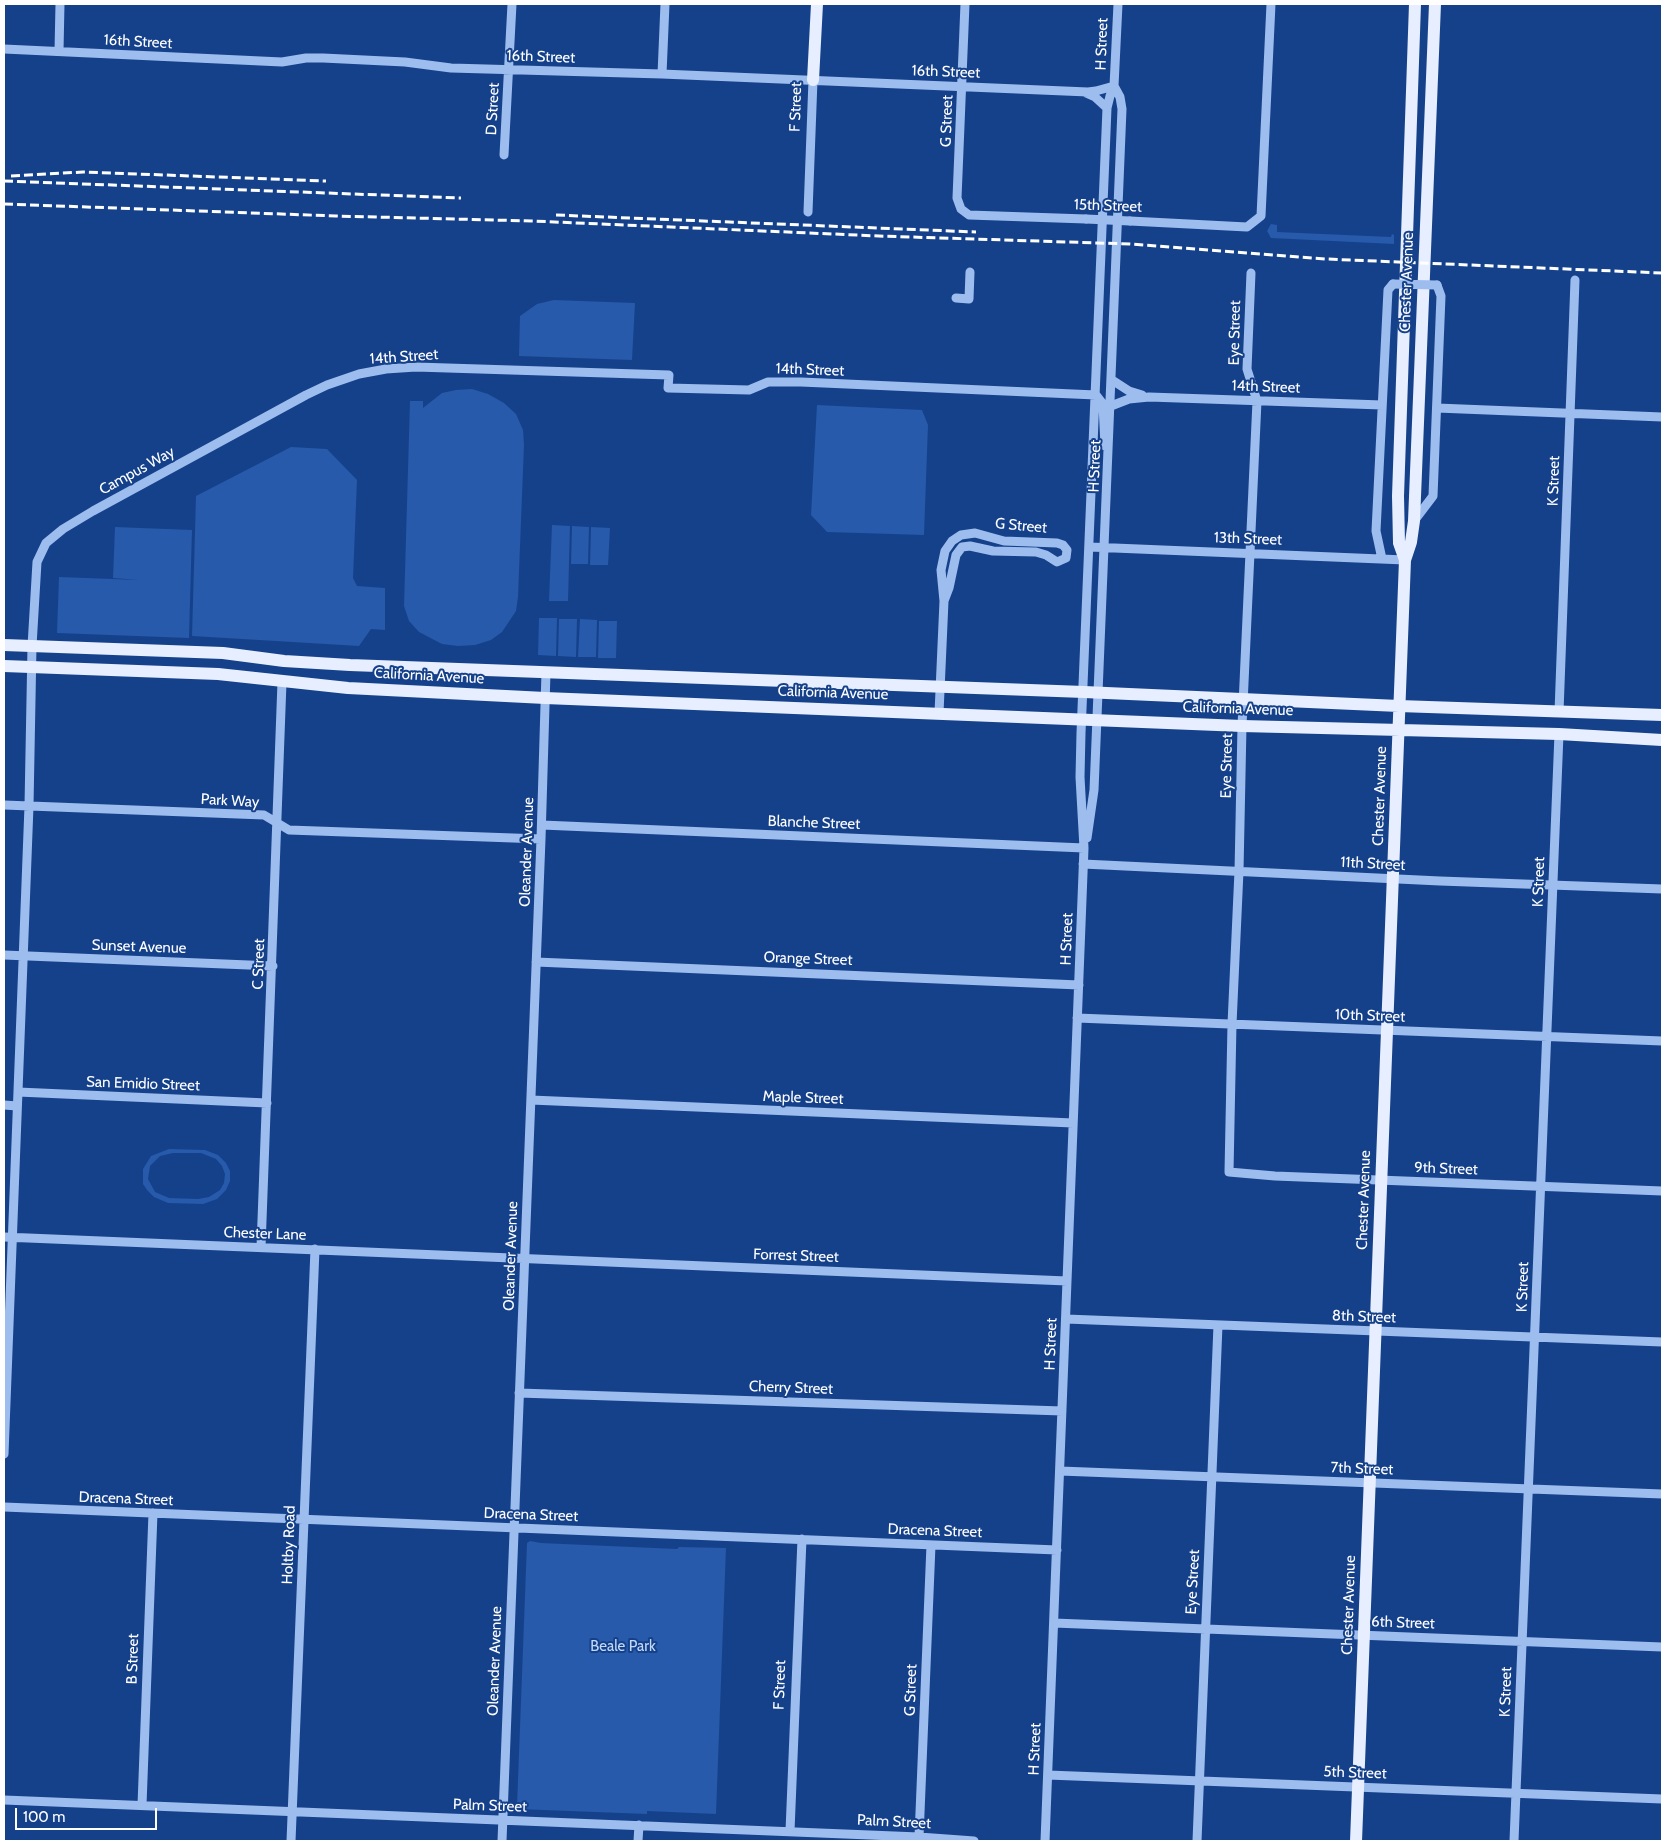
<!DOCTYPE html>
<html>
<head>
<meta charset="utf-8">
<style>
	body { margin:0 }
	#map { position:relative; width:1666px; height:1845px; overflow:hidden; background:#15418b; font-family:Cabin,sans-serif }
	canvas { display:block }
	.frame { position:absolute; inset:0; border:5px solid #fff; pointer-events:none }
	.scale { position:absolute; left:15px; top:1808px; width:142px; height:22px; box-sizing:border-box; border:2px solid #fff; border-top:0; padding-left:6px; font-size:15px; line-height:18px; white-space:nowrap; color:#fff; -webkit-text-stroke:4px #15418b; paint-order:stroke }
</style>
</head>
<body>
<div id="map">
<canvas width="1666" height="1845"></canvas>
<div class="frame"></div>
<div class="scale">100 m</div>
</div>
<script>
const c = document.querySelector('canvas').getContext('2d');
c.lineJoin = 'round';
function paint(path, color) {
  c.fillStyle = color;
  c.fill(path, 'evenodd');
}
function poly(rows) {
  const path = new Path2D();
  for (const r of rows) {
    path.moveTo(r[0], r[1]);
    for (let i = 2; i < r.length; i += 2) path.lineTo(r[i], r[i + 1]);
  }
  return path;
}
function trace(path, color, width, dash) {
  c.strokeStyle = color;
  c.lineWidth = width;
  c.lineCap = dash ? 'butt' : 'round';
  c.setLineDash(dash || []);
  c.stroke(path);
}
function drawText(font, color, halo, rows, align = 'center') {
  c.font = font + ' Cabin,sans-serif';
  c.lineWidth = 4;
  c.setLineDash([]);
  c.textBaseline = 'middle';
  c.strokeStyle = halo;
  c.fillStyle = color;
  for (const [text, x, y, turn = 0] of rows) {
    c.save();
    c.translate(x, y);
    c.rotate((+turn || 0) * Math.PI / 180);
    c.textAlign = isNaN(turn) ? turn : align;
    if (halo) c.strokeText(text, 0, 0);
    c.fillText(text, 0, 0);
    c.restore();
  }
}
paint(poly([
	[1271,224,1277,225,1277,232,1391,237,1392,234,1394,235,1394,244,1271,238,1267,231],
	[554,300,635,303,632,360,519,356,520,316,537,304],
	[472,389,488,394,504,403,516,414,523,430,524,445,518,597,516,611,502,632,491,640,475,645,458,646,442,644,419,632,409,621,404,606,410,401,423,401,423,408,442,393,456,390],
	[817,405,922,410,928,425,924,535,827,532,811,515],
	[291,447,327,449,357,480,353,578,357,586,385,588,385,630,371,629,359,646,192,636,196,496],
	[552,525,570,526,568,601,549,601],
	[572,526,589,527,588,564,571,564],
	[115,527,192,530,189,638,57,633,59,577,139,580,113,578],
	[591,527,610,528,608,565,590,565],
	[539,618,557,618,556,656,538,655],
	[559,619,577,619,576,657,558,656],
	[580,619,597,620,596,657,578,657],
	[599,621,617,621,616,658,598,658],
	[169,1149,205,1150,218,1155,226,1163,230,1171,230,1181,226,1190,217,1199,203,1204,168,1203,154,1197,147,1190,143,1184,143,1169,151,1156],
	[173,1153,201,1153,216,1159,222,1166,225,1174,224,1183,220,1190,209,1197,198,1199,169,1198,155,1192,148,1179,150,1166,160,1156],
	[530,1541,541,1543,677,1549,679,1547,726,1548,716,1814,647,1811,647,1814,518,1809,518,1806,517,1806,527,1543]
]), '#275aaa');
trace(poly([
	[965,4,957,198,961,209,969,215,1086,219],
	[4,49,282,62,306,58,323,58,405,62,451,68,662,74,1088,92,1096,91,1114,86],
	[59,51,60,4],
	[662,74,665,4],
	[1086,93,1095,97,1107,108],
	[504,155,512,4],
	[808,212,813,80],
	[1130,221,1247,227,1261,216,1271,4],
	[1251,273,1247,369,1257,401,1242,726,1239,871,1232,1024,1229,1172,1275,1176,1662,1191],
	[956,298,969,299,970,272],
	[1112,380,1129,391,1142,395],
	[1096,395,1103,404,1105,446],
	[1111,406,1129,399,1149,397,1382,405],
	[1437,408,1662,417],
	[1414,521,1433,496,1441,296,1437,285],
	[1090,547,1405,560],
	[1382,559,1376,531,1388,290,1393,284],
	[1559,712,1575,280],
	[939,713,944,601,941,570,945,551,952,541,961,535,975,533,1004,541,1057,543,1063,545,1067,550,1066,558,1057,562,1046,555,1036,552,993,551,970,546,962,547,956,555,949,588,944,601],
	[4,805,264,815,289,830,541,839],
	[542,825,1084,848],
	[1087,838,1094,790,1122,109,1120,97,1114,86],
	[1083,864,1440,881,1662,889],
	[4,955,273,966],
	[536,962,1079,985],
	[1077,1018,1662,1041],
	[18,1092,267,1103],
	[531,1100,1073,1123],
	[4,1105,17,1106],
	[4,1237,1067,1281],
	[261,1247,282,682],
	[1066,1319,1662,1342],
	[519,1393,1062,1411],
	[4,1454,29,806,32,646,37,562,46,543,63,529,93,511,306,395,327,385,359,374,386,369,416,367,669,375,668,388,749,390,768,382,801,382,1096,395],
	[1060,1471,1662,1494],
	[4,1507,1057,1550],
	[1054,1623,1662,1647],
	[1048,1775,1662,1799],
	[4,1800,919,1837,974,1841],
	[142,1805,153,1513],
	[790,1831,802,1539],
	[919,1837,931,1545],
	[291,1841,315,1249],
	[502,1841,541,839,546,672],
	[638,1841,639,1825],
	[1045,1841,1084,848,1080,777,1081,733,1107,108,1110,96,1114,86,1118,4],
	[1197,1841,1218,1325],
	[1514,1841,1559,734]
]), '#9dbdef', 9);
trace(poly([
	[813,80,817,4],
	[1405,560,1399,543,1398,496,1415,4],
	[4,645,223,653,284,661,350,665,1084,692,1399,706,1662,715],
	[4,666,218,674,348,688,545,698,1242,726,1559,734,1662,740],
	[1356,1841,1405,560,1411,542,1414,521,1435,4]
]), '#e6eeff', 12);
trace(poly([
	[11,176,83,172,326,181],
	[4,181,461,198],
	[4,204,336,216,532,221,879,236,1130,244,1326,259,1662,273],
	[556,215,976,232]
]), '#fff', 3, [9, 4]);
trace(poly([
	[1086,219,1130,221],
	[1393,284,1437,285]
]), '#9dbdef', 9);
drawText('15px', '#fff', '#15418b', [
	["16th Street",138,42,3],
	["H Street",1102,44,-88],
	["16th Street",541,57,2],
	["16th Street",946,72,2],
	["F Street",796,107,-88],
	["D Street",493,109,-87],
	["G Street",947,121,-88],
	["15th Street",1108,206,2],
	["Chester Avenue",1407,282,-88],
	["Eye Street",1235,333,-89],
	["14th Street",404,357,-4],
	["14th Street",810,370,2],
	["14th Street",1266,387,2],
	["H Street",1095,466,-88],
	["Campus Way",137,471,-29],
	["K Street",1554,481,-88],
	["G Street",1021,526,5],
	["13th Street",1248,539,2],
	["California Avenue",429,676,3],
	["California Avenue",833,693,2],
	["California Avenue",1238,709,2],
	["Eye Street",1227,766,-89],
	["Chester Avenue",1380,796,-88],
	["Park Way",230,801,3],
	["Blanche Street",814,823,2],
	["Oleander Avenue",527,852,-88],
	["11th Street",1373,864,3],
	["K Street",1539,882,-88],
	["H Street",1067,939,-88],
	["Sunset Avenue",139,947,2],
	["Orange Street",808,959,2],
	["C Street",259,964,-88],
	["10th Street",1370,1016,2],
	["San Emidio Street",143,1084,2],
	["Maple Street",803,1098,2],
	["9th Street",1446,1169,2],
	["Chester Avenue",1364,1200,-88],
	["Chester Lane",265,1234,2],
	["Oleander Avenue",511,1256,-88],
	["Forrest Street",796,1256,2],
	["K Street",1523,1287,-88],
	["8th Street",1364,1317,2],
	["H Street",1051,1344,-88],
	["Cherry Street",791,1388,2],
	["7th Street",1362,1469,2],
	["Dracena Street",126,1499,2],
	["Dracena Street",531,1515,2],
	["Dracena Street",935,1531,2],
	["Holtby Road",289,1545,-88],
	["Eye Street",1193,1582,-87],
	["Chester Avenue",1349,1605,-88],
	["6th Street",1403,1623,2],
	["B Street",133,1659,-88],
	["Oleander Avenue",495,1661,-88],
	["F Street",780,1685,-88],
	["G Street",911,1690,-88],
	["K Street",1506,1692,-88],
	["H Street",1035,1749,-88],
	["5th Street",1355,1773,2],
	["Palm Street",490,1806,2],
	["Palm Street",894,1822,3]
]);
drawText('15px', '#c3d9fb', '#15418b', [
	["Beale Park",623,1647]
]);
</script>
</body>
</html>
